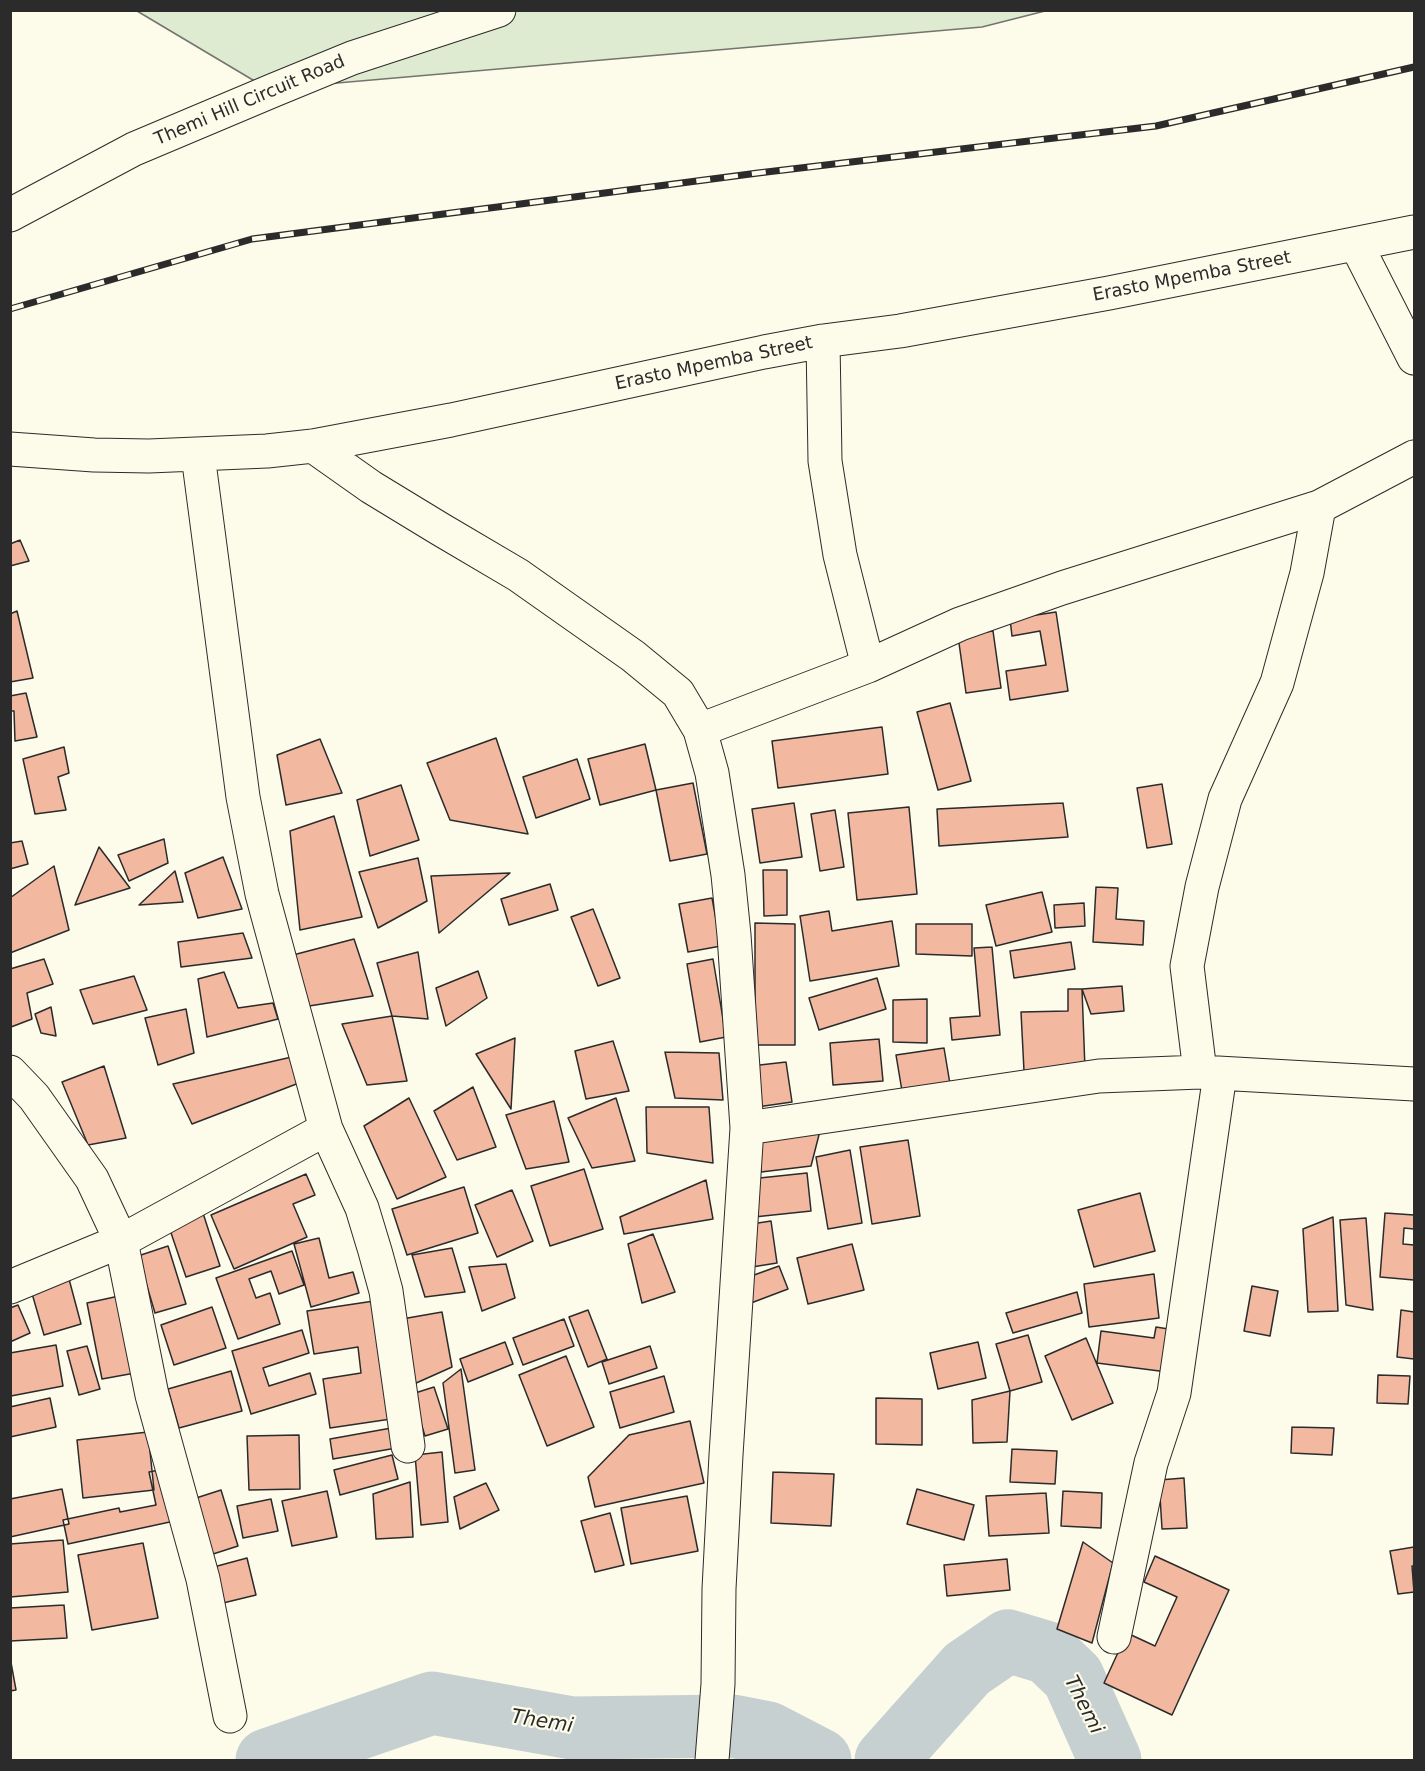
<!DOCTYPE html>
<html>
<head>
<meta charset="utf-8">
<style>
	body { margin:0 }
	#map { position:relative; width:1425px; height:1771px; overflow:hidden; background:#fdfbea; font-family:"DejaVu Sans",sans-serif }
	canvas { display:block }
	.frame { position:absolute; inset:0; border:12px solid #2b2b2b; pointer-events:none }
</style>
</head>
<body>
<div id="map">
<canvas width="1425" height="1771"></canvas>
<div class="frame"></div>
</div>
<script>
const c = document.querySelector('canvas').getContext('2d');
c.lineJoin = 'round';
function paint(path, color) {
  c.fillStyle = color;
  c.fill(path, 'evenodd');
}
function poly(rows) {
  const path = new Path2D();
  for (const r of rows) {
    path.moveTo(r[0], r[1]);
    for (let i = 2; i < r.length; i += 2) path.lineTo(r[i], r[i + 1]);
  }
  return path;
}
function trace(path, color, width, dash) {
  c.strokeStyle = color;
  c.lineWidth = width;
  c.lineCap = dash ? 'butt' : 'round';
  c.setLineDash(dash || []);
  c.stroke(path);
}
function drawText(font, color, halo, rows, align = 'center') {
  c.font = font + ' "DejaVu Sans",sans-serif';
  c.lineWidth = 4.5;
  c.setLineDash([]);
  c.textBaseline = 'middle';
  c.strokeStyle = halo;
  c.fillStyle = color;
  for (const [text, x, y, turn = 0] of rows) {
    c.save();
    c.translate(x, y);
    c.rotate((+turn || 0) * Math.PI / 180);
    c.textAlign = isNaN(turn) ? turn : align;
    if (halo) c.strokeText(text, 0, 0);
    c.fillText(text, 0, 0);
    c.restore();
  }
}
const green = poly([
	[137,11,1045,11,982,27,268,89,137,11]
]);
paint(green, '#deebd1');
trace(green, '#74746e', 1.5);
trace(poly([
	[267,1760,432,1703,572,1728,732,1726,768,1733,820,1760],
	[886,1760,967,1669,1008,1641,1048,1653,1073,1677,1110,1760]
]), '#c7d0d0', 63);
const building = poly([
	[20,540,29,561,10,566,10,544,20,540],
	[17,611,33,678,10,682,10,614,17,611],
	[1056,612,1068,691,1010,700,1006,671,1046,665,1040,631,1012,636,1010,619,1056,612],
	[993,631,1001,688,966,693,958,636,993,631],
	[26,693,37,737,15,741,14,711,10,711,10,696,26,693],
	[950,703,971,781,938,790,917,712,950,703],
	[882,727,888,774,778,788,772,741,882,727],
	[496,738,528,834,450,820,427,763,496,738],
	[320,739,342,793,286,805,277,755,320,739],
	[645,744,656,790,600,805,588,759,645,744],
	[64,747,69,773,58,777,66,810,35,814,23,759,64,747],
	[577,759,590,799,536,818,523,777,577,759],
	[693,783,707,854,670,861,656,790,693,783],
	[1162,784,1172,844,1147,848,1137,788,1162,784],
	[401,785,419,840,370,856,357,800,401,785],
	[794,803,802,857,760,863,752,809,794,803],
	[1063,803,1068,837,939,846,937,809,1063,803],
	[909,807,917,894,857,900,848,813,909,807],
	[835,810,844,867,820,871,811,814,835,810],
	[334,816,362,917,300,930,290,831,334,816],
	[164,839,168,863,129,881,118,855,164,839],
	[22,841,28,864,10,869,10,843,22,841],
	[99,847,130,888,75,905,99,847],
	[223,857,242,909,198,918,185,873,223,857],
	[418,858,427,901,378,928,359,872,418,858],
	[54,866,69,930,10,953,10,898,54,866],
	[763,870,787,870,787,915,764,916,763,870],
	[175,871,183,902,139,905,175,871],
	[510,873,439,933,431,876,510,873],
	[550,884,558,910,509,925,501,899,550,884],
	[1096,887,1118,888,1116,919,1144,921,1143,945,1093,942,1096,887],
	[1042,892,1052,932,996,946,986,905,1042,892],
	[712,898,721,946,688,952,679,904,712,898],
	[1084,903,1085,926,1055,928,1054,905,1084,903],
	[593,909,620,978,598,986,571,917,593,909],
	[829,911,832,931,892,921,899,966,810,981,800,916,829,911],
	[755,923,795,924,795,1045,755,1045,755,923],
	[916,924,972,924,972,956,916,954,916,924],
	[243,933,252,958,181,967,178,942,243,933],
	[354,939,373,996,309,1006,293,955,354,939],
	[1071,942,1075,969,1014,978,1010,951,1071,942],
	[992,947,1000,1035,952,1040,950,1018,980,1016,974,948,992,947],
	[418,952,428,1019,392,1016,377,963,418,952],
	[44,959,53,984,27,993,32,1019,11,1027,10,969,44,959],
	[713,959,726,1037,700,1042,687,964,713,959],
	[478,971,487,998,446,1026,436,988,478,971],
	[224,972,238,1008,273,1003,278,1019,207,1037,198,979,224,972],
	[134,976,147,1010,93,1024,80,990,134,976],
	[877,978,886,1009,819,1030,809,998,877,978],
	[1122,986,1124,1011,1091,1014,1082,989,1122,986],
	[1068,989,1082,989,1085,1069,1024,1071,1021,1012,1068,1011,1068,989],
	[927,999,927,1043,893,1042,893,1000,927,999],
	[51,1007,56,1036,41,1033,35,1014,51,1007],
	[186,1009,194,1053,158,1065,145,1018,186,1009],
	[392,1016,407,1081,367,1085,342,1024,392,1016],
	[515,1038,511,1109,476,1054,515,1038],
	[879,1039,883,1081,833,1085,830,1043,879,1039],
	[613,1041,629,1091,586,1099,575,1051,613,1041],
	[944,1048,950,1084,902,1091,896,1055,944,1048],
	[665,1052,719,1053,723,1100,675,1098,665,1052],
	[305,1054,299,1083,192,1124,173,1084,305,1054],
	[786,1062,792,1102,757,1107,751,1066,786,1062],
	[104,1066,126,1138,88,1145,62,1082,104,1066],
	[473,1087,496,1147,457,1160,434,1111,473,1087],
	[409,1098,446,1177,397,1199,364,1126,409,1098],
	[616,1098,635,1161,592,1168,568,1118,616,1098],
	[554,1101,569,1162,526,1169,506,1115,554,1101],
	[646,1107,709,1107,713,1163,647,1153,646,1107],
	[821,1127,811,1166,761,1172,757,1135,821,1127],
	[908,1140,920,1216,872,1224,860,1147,908,1140],
	[850,1150,862,1223,828,1229,816,1157,850,1150],
	[584,1169,603,1229,550,1246,531,1186,584,1169],
	[807,1173,811,1211,754,1217,750,1179,807,1173],
	[306,1174,315,1195,293,1204,307,1237,234,1269,211,1215,306,1174],
	[706,1180,713,1219,624,1234,620,1217,706,1180],
	[464,1187,478,1233,407,1255,392,1209,464,1187],
	[512,1190,533,1241,497,1257,475,1205,512,1190],
	[1140,1193,1155,1251,1094,1267,1078,1210,1140,1193],
	[203,1213,220,1266,186,1277,168,1224,203,1213],
	[1385,1213,1414,1215,1414,1229,1404,1228,1403,1244,1414,1245,1414,1280,1380,1277,1385,1213],
	[1333,1217,1338,1311,1308,1312,1303,1229,1333,1217],
	[1366,1218,1373,1310,1346,1305,1340,1220,1366,1218],
	[771,1221,777,1263,752,1267,745,1225,771,1221],
	[653,1234,675,1292,642,1303,628,1244,653,1234],
	[319,1238,329,1278,353,1272,359,1293,311,1307,294,1244,319,1238],
	[852,1244,864,1290,808,1304,797,1258,852,1244],
	[168,1246,186,1304,155,1313,138,1256,168,1246],
	[452,1248,465,1292,425,1297,412,1255,452,1248],
	[292,1251,304,1285,279,1294,271,1271,249,1279,256,1298,270,1293,280,1324,238,1339,216,1278,292,1251],
	[506,1264,515,1298,482,1311,469,1267,506,1264],
	[779,1266,788,1289,751,1303,743,1279,779,1266],
	[1154,1274,1159,1318,1089,1327,1084,1284,1154,1274],
	[69,1279,81,1324,44,1335,31,1290,69,1279],
	[1252,1286,1278,1291,1270,1336,1244,1331,1252,1286],
	[1077,1292,1082,1313,1013,1333,1006,1313,1077,1292],
	[119,1296,135,1373,102,1379,87,1303,119,1296],
	[374,1301,391,1419,330,1428,323,1379,361,1373,358,1347,314,1354,307,1311,374,1301],
	[18,1305,30,1333,10,1342,10,1308,18,1305],
	[212,1307,226,1348,174,1365,161,1325,212,1307],
	[588,1310,607,1359,588,1367,569,1317,588,1310],
	[1401,1310,1414,1312,1414,1359,1397,1357,1401,1310],
	[442,1312,452,1367,414,1384,402,1319,442,1312],
	[564,1319,574,1346,523,1365,513,1338,564,1319],
	[1156,1327,1181,1331,1175,1373,1097,1363,1101,1331,1154,1338,1156,1327],
	[302,1330,309,1353,263,1368,269,1386,310,1373,316,1394,251,1414,232,1351,302,1330],
	[1028,1335,1042,1382,1010,1391,996,1344,1028,1335],
	[1086,1338,1113,1403,1072,1420,1045,1356,1086,1338],
	[505,1342,513,1364,468,1382,460,1359,505,1342],
	[978,1342,986,1378,938,1389,930,1353,978,1342],
	[56,1345,63,1386,11,1396,10,1353,56,1345],
	[87,1346,100,1389,79,1395,67,1351,87,1346],
	[650,1346,657,1368,609,1384,602,1362,650,1346],
	[566,1356,594,1427,547,1446,519,1375,566,1356],
	[461,1369,475,1470,455,1473,443,1383,461,1369],
	[231,1371,242,1411,179,1428,168,1389,231,1371],
	[1378,1375,1410,1376,1408,1404,1377,1403,1378,1375],
	[664,1376,674,1412,620,1428,610,1392,664,1376],
	[434,1387,448,1429,425,1436,412,1394,434,1387],
	[1010,1391,1007,1442,973,1443,972,1400,1010,1391],
	[50,1398,56,1427,10,1437,10,1407,50,1398],
	[876,1398,922,1399,922,1445,876,1444,876,1398],
	[690,1421,704,1483,595,1507,588,1477,629,1435,690,1421],
	[397,1427,408,1446,333,1459,330,1439,397,1427],
	[1292,1427,1334,1428,1332,1455,1291,1453,1292,1427],
	[148,1432,154,1490,83,1498,77,1440,148,1432],
	[299,1435,300,1489,249,1490,247,1436,299,1435],
	[1012,1449,1057,1451,1055,1484,1010,1482,1012,1449],
	[442,1452,448,1522,421,1525,415,1455,442,1452],
	[392,1455,398,1479,340,1495,334,1470,392,1455],
	[169,1468,179,1520,68,1544,63,1520,119,1508,120,1512,156,1505,149,1472,169,1468],
	[773,1472,834,1474,831,1526,771,1523,773,1472],
	[1184,1478,1187,1528,1162,1529,1159,1480,1184,1478],
	[410,1482,413,1537,376,1539,373,1494,410,1482],
	[486,1483,499,1510,460,1529,454,1497,486,1483],
	[62,1489,69,1524,10,1537,10,1499,62,1489],
	[917,1489,974,1505,964,1540,907,1524,917,1489],
	[221,1490,238,1546,210,1555,193,1499,221,1490],
	[327,1491,337,1537,292,1546,282,1501,327,1491],
	[1063,1491,1102,1493,1101,1528,1061,1526,1063,1491],
	[1046,1493,1049,1533,989,1536,986,1496,1046,1493],
	[687,1496,698,1551,631,1564,621,1508,687,1496],
	[271,1499,278,1531,243,1538,237,1506,271,1499],
	[610,1513,624,1565,595,1572,581,1521,610,1513],
	[63,1540,68,1592,10,1597,10,1544,63,1540],
	[1083,1542,1113,1563,1092,1643,1057,1629,1083,1542],
	[143,1543,158,1618,92,1630,78,1555,143,1543],
	[1414,1547,1414,1566,1412,1566,1414,1592,1398,1594,1390,1551,1414,1547],
	[1155,1556,1229,1590,1172,1715,1104,1683,1127,1633,1155,1646,1177,1597,1144,1582,1155,1556],
	[247,1558,256,1595,219,1604,210,1568,247,1558],
	[1007,1559,1010,1590,947,1596,944,1565,1007,1559],
	[64,1605,67,1638,10,1641,10,1608,64,1605],
	[10,1657,16,1690,10,1691,10,1657]
]);
paint(building, '#f2b8a0');
trace(building, '#2b2b2b', 1.5);
const minor = poly([
	[10,215,134,149,274,90,352,58,499,10],
	[1356,244,1414,358],
	[823,341,825,461,840,555,868,666],
	[313,446,371,487,440,529,518,575,633,656,678,693,700,730,712,773,728,875,734,935,747,1128,726,1455,719,1589,718,1684,712,1760],
	[10,449,94,455,149,456,267,451,313,446,451,420,764,352,823,341,900,331,1109,293,1414,232],
	[198,455,243,797,262,894,326,1129,362,1208,375,1251,386,1291,408,1446],
	[700,730,868,666,960,624,1062,588,1319,507,1414,457],
	[10,1072,34,1097,92,1179,121,1241,152,1395,203,1579,230,1716],
	[1200,1072,1187,966,1202,887,1225,799,1277,683,1307,573,1319,507],
	[747,1128,1099,1076,1200,1072,1414,1084],
	[10,1287,121,1241,326,1129],
	[1114,1637,1151,1463,1174,1393,1220,1074]
]);
trace(minor, '#2b2b2b', 35);
trace(minor, '#fdfbea', 33);
const rail = poly([
	[10,309,252,239,758,173,1156,126,1414,67]
]);
trace(rail, '#2b2b2b', 7);
trace(rail, '#fdfbea', 4.5, [14]);
drawText('18px', '#2b2b2b', '#fdfbea', [
	["Themi Hill Circuit Road",250,101,-23],
	["Erasto Mpemba Street",1192,277,-11],
	["Erasto Mpemba Street",714,364,-12]
]);
drawText('italic 20px', '#2b2b2b', '#fdfbea', [
	["Themi",1083,1705,63],
	["Themi",542,1722,9]
]);
</script>
</body>
</html>
